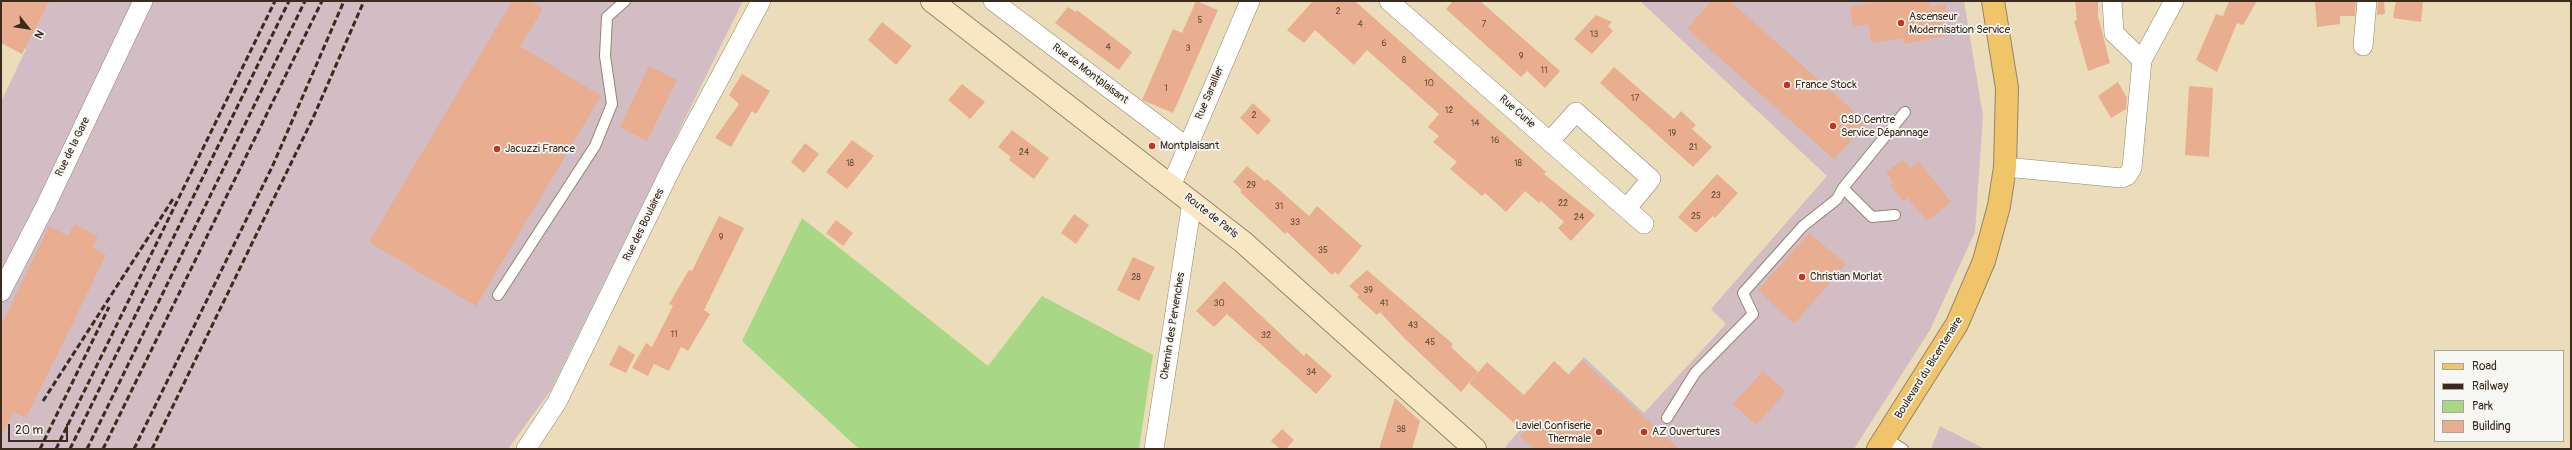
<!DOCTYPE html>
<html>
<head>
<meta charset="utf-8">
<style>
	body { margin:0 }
	#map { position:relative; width:2572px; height:450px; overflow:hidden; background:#ebddb9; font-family:Pangolin,sans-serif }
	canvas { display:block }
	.frame { position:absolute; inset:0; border:2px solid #3b2a1e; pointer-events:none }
	.legend { position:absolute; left:2434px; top:350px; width:130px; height:92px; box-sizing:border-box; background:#f6f6f2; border:1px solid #aba49d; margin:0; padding:5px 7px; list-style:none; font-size:12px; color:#3b2a1e }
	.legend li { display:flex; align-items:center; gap:8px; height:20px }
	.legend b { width:20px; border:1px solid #aba49d }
	.north { position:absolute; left:8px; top:8px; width:40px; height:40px; -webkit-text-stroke:3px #f6f6f2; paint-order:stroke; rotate:120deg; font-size:11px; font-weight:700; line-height:16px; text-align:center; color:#3b2a1e }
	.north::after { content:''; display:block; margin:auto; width:14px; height:18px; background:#3b2a1e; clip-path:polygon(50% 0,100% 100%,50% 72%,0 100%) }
	.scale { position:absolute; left:8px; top:424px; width:60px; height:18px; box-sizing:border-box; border:2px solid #3b2a1e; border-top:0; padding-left:5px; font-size:12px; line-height:14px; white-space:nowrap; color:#3b2a1e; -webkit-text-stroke:3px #f6f6f2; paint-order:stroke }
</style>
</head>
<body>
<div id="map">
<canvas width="2572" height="450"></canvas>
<div class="frame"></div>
<ul class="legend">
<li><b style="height:5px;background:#f0c469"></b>Road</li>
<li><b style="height:5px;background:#3b2a1e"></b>Railway</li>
<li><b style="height:11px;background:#a8d886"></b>Park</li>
<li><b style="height:11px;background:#e8ae8f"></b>Building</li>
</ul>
<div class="north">N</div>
<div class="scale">20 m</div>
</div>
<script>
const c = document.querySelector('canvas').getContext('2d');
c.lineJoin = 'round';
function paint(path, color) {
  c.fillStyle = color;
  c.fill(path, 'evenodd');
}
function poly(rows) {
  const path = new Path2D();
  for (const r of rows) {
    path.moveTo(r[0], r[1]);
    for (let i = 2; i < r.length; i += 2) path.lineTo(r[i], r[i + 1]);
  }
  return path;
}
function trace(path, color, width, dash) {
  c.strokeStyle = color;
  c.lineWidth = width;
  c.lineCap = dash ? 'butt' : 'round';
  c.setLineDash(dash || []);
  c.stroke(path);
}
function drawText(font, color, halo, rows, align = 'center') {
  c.font = font + ' Pangolin,sans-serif';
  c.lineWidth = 3.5;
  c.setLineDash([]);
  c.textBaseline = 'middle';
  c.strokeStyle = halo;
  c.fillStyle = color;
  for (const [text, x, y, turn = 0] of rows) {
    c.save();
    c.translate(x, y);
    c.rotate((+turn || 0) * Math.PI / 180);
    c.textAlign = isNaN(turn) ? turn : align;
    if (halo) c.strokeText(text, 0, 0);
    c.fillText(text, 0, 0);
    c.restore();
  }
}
paint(poly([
	[1,1,743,1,551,390,508,449,1,449,1,102,26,49,1,34],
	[1640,1,1964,1,1983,116,1975,232,1930,330,1854,449,1508,449,1505,447,1584,357,1644,413,1726,324,1711,309,1827,176],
	[1940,426,1985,449,1931,449]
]), '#d2bdc5');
paint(poly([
	[802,218,988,366,1042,296,1153,355,1139,449,859,449,742,341]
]), '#a8d886');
paint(poly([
	[1,1,49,1,22,54,1,43],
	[512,1,531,1,543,9,520,46,601,96,476,306,369,242],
	[1196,1,1218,10,1173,113,1142,100,1173,29,1182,33],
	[1313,1,1355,1,1526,154,1546,172,1544,174,1595,215,1571,241,1558,228,1564,222,1541,201,1539,203,1525,191,1506,212,1485,193,1482,196,1450,169,1457,162,1433,142,1439,136,1428,127,1439,114,1367,50,1354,65,1315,30,1304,43,1287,30],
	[1453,1,1480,1,1560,71,1545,88,1527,71,1521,77,1446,9],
	[1711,1,1730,1,1867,123,1834,159,1687,29],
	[1879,1,1929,1,1930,7,1945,4,1951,35,1904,44,1902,38,1872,43,1868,24,1853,27,1850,7],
	[2075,1,2098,1,2098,16,2110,63,2088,71,2074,21,2077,20],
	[2229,1,2257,1,2243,25,2237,23,2217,72,2196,60,2216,14,2223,16],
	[2315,1,2356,1,2355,16,2340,16,2340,24,2317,27],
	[2378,1,2384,1,2385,14,2377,15],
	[2396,1,2423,1,2421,22,2393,18],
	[1068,7,1076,12,1077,10,1132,52,1119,70,1055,23],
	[1596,15,1612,22,1608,26,1613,31,1592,54,1574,39],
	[882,22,912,46,896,65,868,40],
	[649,66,677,80,647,141,620,127],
	[1614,67,1674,119,1681,111,1696,125,1692,129,1712,147,1693,167,1600,83],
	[742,74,770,91,756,114,752,111,731,147,715,138,739,104,729,95],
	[2118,82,2127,98,2126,109,2111,118,2098,96],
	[962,84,985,102,970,119,948,100],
	[2189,86,2213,88,2209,157,2185,155],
	[1253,103,1271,120,1258,135,1240,118],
	[1012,130,1049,158,1034,179,1009,160,1011,157,998,147],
	[852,140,874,156,847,189,826,172],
	[805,143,819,154,804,173,791,162],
	[1903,160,1910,168,1919,162,1951,202,1927,221,1908,198,1903,201,1890,185,1893,182,1886,172],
	[1247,166,1265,181,1267,179,1309,216,1317,206,1362,246,1338,275,1335,272,1332,275,1287,232,1285,234,1240,192,1242,190,1233,182],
	[1717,174,1738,193,1715,218,1713,216,1696,233,1678,217],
	[1074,214,1089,225,1076,244,1061,233],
	[719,216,744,228,704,310,710,314,688,351,681,347,669,371,654,364,648,376,632,368,646,343,652,347,673,306,669,304,689,270,692,271],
	[836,220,853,233,843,246,826,233],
	[74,224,98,236,93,247,106,255,26,418,13,412,1,437,1,326,49,226,68,236],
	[1809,233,1846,264,1794,324,1758,290],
	[1133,257,1155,267,1139,301,1117,290],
	[1367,270,1453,344,1451,347,1478,372,1461,392,1404,338,1380,312,1377,315,1357,297,1359,295,1349,286],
	[1224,281,1304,356,1306,353,1332,376,1316,394,1227,314,1214,327,1196,311],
	[619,345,635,355,626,373,609,365],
	[1582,360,1642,415,1679,449,1535,449,1520,437,1524,432,1469,383,1487,362,1524,395,1554,361,1569,375],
	[1763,371,1786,392,1756,425,1733,404],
	[1395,398,1420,421,1412,449,1379,449],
	[1282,429,1294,440,1286,449,1280,449,1271,441]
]), '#e8ae8f');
const service = poly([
	[1895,215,1872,217,1843,188,1905,112],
	[498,295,595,146,612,104,605,56,607,17,625,1],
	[1667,418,1695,373,1753,314,1743,293,1803,226,1837,199,1843,188],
	[1885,438,1903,449]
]);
const minor = poly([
	[993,1,1187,147],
	[1389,1,1644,224],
	[2112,1,2114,33,2142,60],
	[2363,46,2367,1],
	[1550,141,1576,112,1651,179,1627,208],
	[2005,167,2122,178,2127,176,2132,168,2142,60,2174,1],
	[1171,186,1250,1],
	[1,292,45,207,143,1],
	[526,449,557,402,674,163,761,1],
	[1154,449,1192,202]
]);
const secondary = poly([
	[932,1,1243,242,1475,449]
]);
const primary = poly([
	[1878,449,1957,324,1984,261,1999,206,2005,167,2007,88,1993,1]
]);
trace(service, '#93846c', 12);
trace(minor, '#93846c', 20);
trace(secondary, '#93846c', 24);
trace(primary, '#93846c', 24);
trace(service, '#fff', 10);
trace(minor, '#fff', 19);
trace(secondary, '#f9e7c3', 22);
trace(primary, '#f0c469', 22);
trace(poly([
	[43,401,173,199],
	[40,449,109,307],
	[56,449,275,1],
	[70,449,289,1],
	[87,449,305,1],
	[103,449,322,1],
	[134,449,273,165,344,1],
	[152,449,313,118,364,1]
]), '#3b2a1e', 3, [6, 3]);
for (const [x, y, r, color] of [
	[1901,23,4,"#c8321e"],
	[1787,85,4,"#c8321e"],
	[1833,126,4,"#c8321e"],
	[1152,146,4,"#c8321e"],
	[497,149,4,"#c8321e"],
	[1802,277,4,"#c8321e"],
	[1599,432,4,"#c8321e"],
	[1644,432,4,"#c8321e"]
]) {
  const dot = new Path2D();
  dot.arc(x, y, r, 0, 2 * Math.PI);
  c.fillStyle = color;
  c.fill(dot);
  trace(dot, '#f6f6f2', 1.5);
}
drawText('9px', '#664b3a', null, [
	["2",1338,12],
	["5",1200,21],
	["4",1360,25],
	["7",1484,25],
	["13",1594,35],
	["6",1384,44],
	["4",1108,48],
	["3",1188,49],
	["9",1521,57],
	["8",1404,61],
	["11",1544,71],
	["10",1429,84],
	["1",1166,89],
	["17",1635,99],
	["12",1449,111],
	["2",1254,116],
	["14",1475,124],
	["19",1672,134],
	["16",1495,141],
	["21",1693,148],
	["24",1024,153],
	["18",850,164],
	["18",1518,164],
	["29",1251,186],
	["23",1716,196],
	["22",1563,204],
	["31",1279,207],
	["25",1696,217],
	["24",1579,218],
	["33",1295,223],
	["9",721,238],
	["35",1323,251],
	["28",1136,278],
	["39",1368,291],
	["30",1219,304],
	["41",1384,304],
	["43",1413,326],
	["11",674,335],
	["32",1266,336],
	["45",1430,343],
	["34",1311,373],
	["38",1401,430]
]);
drawText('11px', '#3b2a1e', '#f6f6f2', [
	["Ascenseur",1909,17],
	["Modernisation Service",1909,30],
	["France Stock",1795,85],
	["CSD Centre",1841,120],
	["Service Dépannage",1841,133],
	["Montplaisant",1160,146],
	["Jacuzzi France",505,149],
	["Christian Morlat",1810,277],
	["Laviel Confiserie",1591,426,"right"],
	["Thermale",1591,439,"right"],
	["AZ Ouvertures",1652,432]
], 'left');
drawText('11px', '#3b2a1e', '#f6f6f2', [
	["Rue de Montplaisant",1090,74,37],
	["Rue Sarailler",1210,93,-67],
	["Rue Curie",1517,112,41],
	["Rue de la Gare",73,147,-64],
	["Route de Paris",1211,216,38],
	["Rue des Boulaires",644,225,-64],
	["Chemin des Pervenches",1173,326,-81],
	["Boulevard du Bicentenaire",1929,368,-58]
]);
</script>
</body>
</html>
